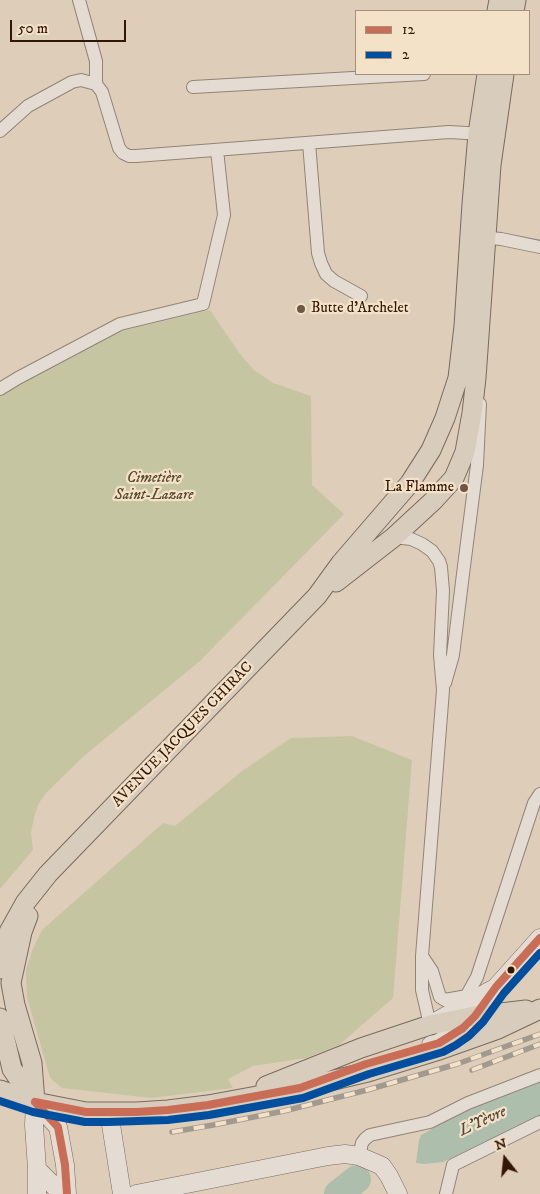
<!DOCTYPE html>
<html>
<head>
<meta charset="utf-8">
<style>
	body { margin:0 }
	#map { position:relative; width:540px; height:1194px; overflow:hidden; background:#deceb9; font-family:"IM FELL DW Pica",serif }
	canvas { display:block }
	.legend { position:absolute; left:355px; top:10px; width:175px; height:65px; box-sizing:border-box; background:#f3e1c8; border:1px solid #a6907a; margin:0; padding:6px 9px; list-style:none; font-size:15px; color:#331704 }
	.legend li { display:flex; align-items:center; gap:10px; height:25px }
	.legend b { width:25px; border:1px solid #a6907a }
	.north { position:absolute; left:480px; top:1134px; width:50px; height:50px; -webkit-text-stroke:4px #f3e1c8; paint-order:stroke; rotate:344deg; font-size:14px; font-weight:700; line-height:20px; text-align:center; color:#331704 }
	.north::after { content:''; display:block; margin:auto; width:18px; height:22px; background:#331704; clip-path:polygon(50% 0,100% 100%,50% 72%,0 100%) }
	.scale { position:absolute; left:10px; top:20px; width:116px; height:22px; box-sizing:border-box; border:2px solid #331704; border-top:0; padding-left:6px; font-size:15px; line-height:18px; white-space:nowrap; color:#331704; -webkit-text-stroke:4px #f3e1c8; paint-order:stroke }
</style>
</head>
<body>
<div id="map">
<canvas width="540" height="1194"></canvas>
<ul class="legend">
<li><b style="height:6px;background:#ca6d57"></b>12</li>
<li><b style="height:6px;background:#004f9f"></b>2</li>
</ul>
<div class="north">N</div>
<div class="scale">50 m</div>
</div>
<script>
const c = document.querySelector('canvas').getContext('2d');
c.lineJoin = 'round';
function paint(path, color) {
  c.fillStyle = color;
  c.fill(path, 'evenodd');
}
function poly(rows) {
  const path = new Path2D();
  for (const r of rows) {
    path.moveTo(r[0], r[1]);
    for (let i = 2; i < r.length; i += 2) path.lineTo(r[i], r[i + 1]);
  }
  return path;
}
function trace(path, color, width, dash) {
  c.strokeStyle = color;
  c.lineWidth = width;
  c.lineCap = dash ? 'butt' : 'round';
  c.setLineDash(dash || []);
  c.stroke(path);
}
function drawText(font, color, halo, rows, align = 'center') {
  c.font = font + ' "IM FELL DW Pica",serif';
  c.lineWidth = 4.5;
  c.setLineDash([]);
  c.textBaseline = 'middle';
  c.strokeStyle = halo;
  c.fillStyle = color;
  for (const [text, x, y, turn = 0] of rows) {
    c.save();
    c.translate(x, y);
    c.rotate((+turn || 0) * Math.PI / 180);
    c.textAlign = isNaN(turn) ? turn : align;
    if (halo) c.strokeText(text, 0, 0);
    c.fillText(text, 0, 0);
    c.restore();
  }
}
paint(poly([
	[210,310,240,354,254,370,273,383,311,396,312,485,344,514,200,661,84,756,47,792,39,803,34,817,31,833,33,850,0,889,0,395,47,368,122,331],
	[352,736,412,760,393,998,339,1045,306,1058,253,1066,228,1079,233,1088,151,1098,62,1088,50,1078,27,997,26,970,33,948,42,930,163,823,175,826,242,771,291,738]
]), '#c6c5a1');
paint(poly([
	[540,1080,540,1115,443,1162,425,1164,416,1163,419,1140,421,1135,470,1108]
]), '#aebeac');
trace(poly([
	[338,1194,357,1179]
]), '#aebeac', 28);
const street = poly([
	[79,0,96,61,96,84],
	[193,87,424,74],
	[0,131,28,106,72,82,81,80,96,84,102,92,119,148,123,153,129,156,136,156,449,132,484,134],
	[309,143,318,253,321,263,326,274,334,281,361,296],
	[479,237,501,239,540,247],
	[0,389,18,378,120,324,203,304,224,215,217,150],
	[394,537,411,539,422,544,432,551,439,561,441,567,443,591,440,655,443,690,422,956,422,990,430,1025],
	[445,683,453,655,464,566,477,465,480,404],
	[422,956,432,971,440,997,445,1000,467,996],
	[461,1006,477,977,534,803,540,794],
	[359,1156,362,1143,365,1139,370,1135,430,1122,468,1103,540,1075],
	[446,1194,453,1165,540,1122]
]);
const secondary = poly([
	[435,1022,491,990],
	[431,1045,439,1043,463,1028,475,1016,496,987,540,938],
	[35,1102,58,1127,59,1132,65,1165,67,1194],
	[35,1102,34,1125,37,1169,37,1194],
	[109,1112,122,1194],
	[37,1169,57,1189,64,1194],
	[136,1194,328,1156,345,1154,359,1156,382,1166,389,1176,398,1194]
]);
const primary = poly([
	[497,11,499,0],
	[514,11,516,0],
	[336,582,394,537,434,500,454,478,465,452,472,413,476,378,491,165,504,74],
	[28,916,22,932,11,983,15,1005,32,1063,35,1102],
	[0,969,5,941,10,930,25,903,48,874,317,596,341,563,410,483,431,450,445,418,458,378,464,326,472,204,478,134,487,74],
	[0,1018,12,1069,34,1101],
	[266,1086,361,1048,430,1025,475,1016,526,1010],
	[0,1090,35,1102,86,1112,137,1112,168,1110,208,1105,300,1088,368,1072,436,1051,498,1029,540,1009]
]);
trace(street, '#908476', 14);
trace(secondary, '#786b5e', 19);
trace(primary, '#786b5e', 21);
trace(street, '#e4dcd2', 12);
trace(secondary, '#e4dcd2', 18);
trace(primary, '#d8cdbd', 19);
const rail = poly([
	[472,1070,540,1044],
	[172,1132,213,1125,284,1111,367,1090,457,1064,540,1034]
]);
trace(rail, '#a2998f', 5.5);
trace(rail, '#f3e1c8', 4, [11]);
trace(poly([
	[35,1102,86,1112,137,1112,168,1110,208,1105,300,1088,366,1064,439,1043,463,1028,475,1016,496,987,540,938],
	[35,1102,58,1127,65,1165,67,1194]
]), '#ca6d57', 8);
trace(poly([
	[0,1101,33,1112,85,1122,109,1122,168,1120,209,1115,303,1098,369,1074,443,1052,456,1045,469,1036,483,1022,504,993,540,953]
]), '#004f9f', 8);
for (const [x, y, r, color] of [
	[301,309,5,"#6f5743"],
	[464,488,5,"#6f5743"],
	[511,970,4.5,"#331704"]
]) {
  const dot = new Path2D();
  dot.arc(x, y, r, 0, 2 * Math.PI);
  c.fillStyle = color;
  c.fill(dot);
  trace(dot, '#f3e1c8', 2);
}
drawText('15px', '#331704', '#f3e1c8', [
	["Butte d'Archelet",311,309],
	["La Flamme",454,488,"right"]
], 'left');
drawText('italic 15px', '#59492d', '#f3e1c8', [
	["Cimetière",154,479],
	["Saint-Lazare",154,496]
]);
drawText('15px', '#331704', '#f3e1c8', [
	["AVENUE JACQUES CHIRAC",183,735,-46]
]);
drawText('italic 16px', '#524735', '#f3e1c8', [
	["L'Yèvre",483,1122,-25]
]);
</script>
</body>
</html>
